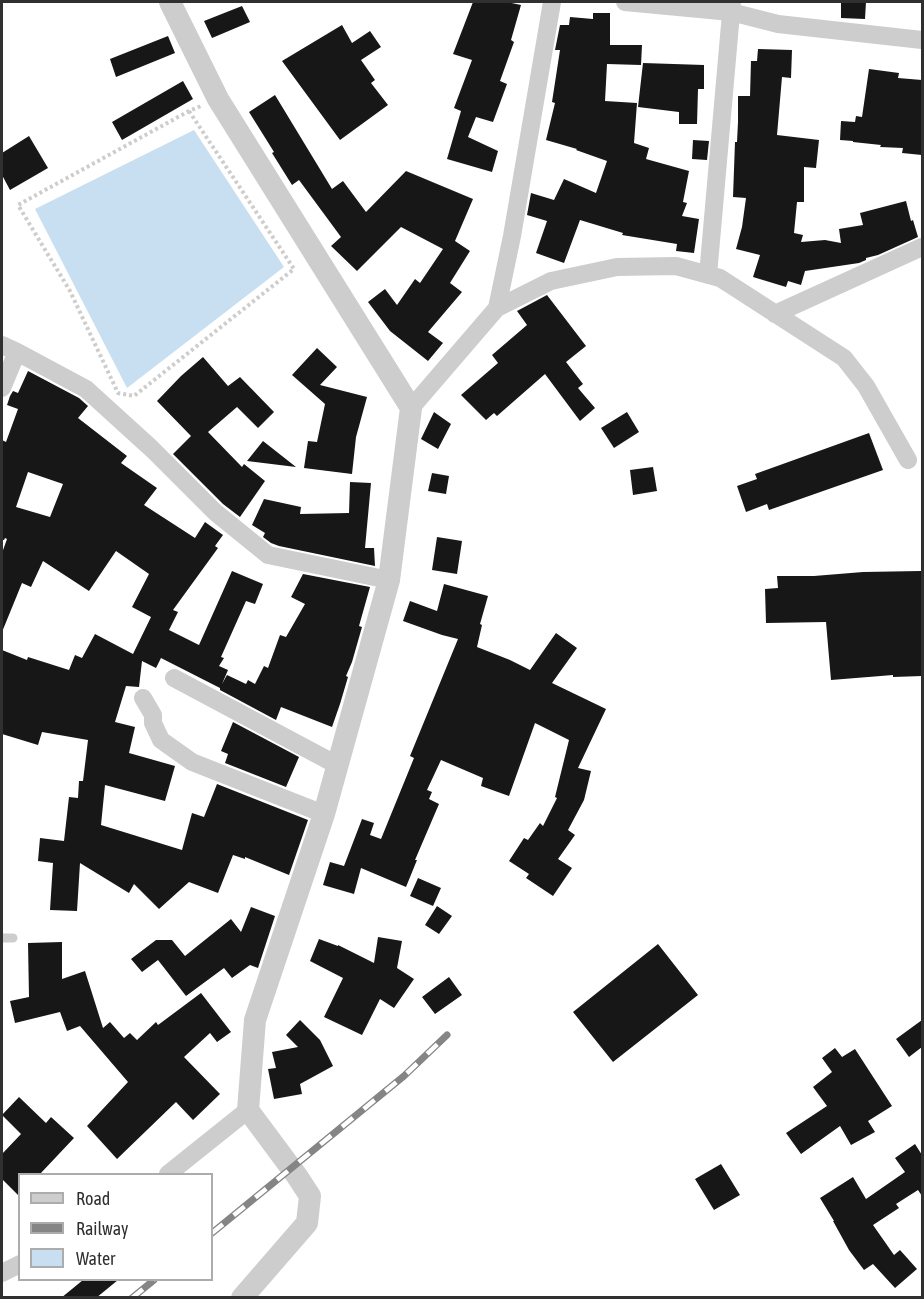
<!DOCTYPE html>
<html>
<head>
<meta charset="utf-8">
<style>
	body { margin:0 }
	#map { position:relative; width:924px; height:1299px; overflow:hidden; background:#fff; font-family:"Asap Condensed",sans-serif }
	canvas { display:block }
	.frame { position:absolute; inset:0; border:3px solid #303030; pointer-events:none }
	.legend { position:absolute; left:18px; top:1173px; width:195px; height:108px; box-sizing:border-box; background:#fff; border:2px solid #acacac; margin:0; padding:8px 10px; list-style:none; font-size:18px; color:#303030 }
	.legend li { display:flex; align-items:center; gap:12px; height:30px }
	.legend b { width:30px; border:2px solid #acacac }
</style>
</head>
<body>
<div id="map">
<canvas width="924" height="1299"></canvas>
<div class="frame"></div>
<ul class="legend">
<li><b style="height:8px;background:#cdcdcd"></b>Road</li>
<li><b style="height:8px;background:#858585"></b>Railway</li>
<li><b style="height:16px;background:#c7dff0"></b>Water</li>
</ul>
</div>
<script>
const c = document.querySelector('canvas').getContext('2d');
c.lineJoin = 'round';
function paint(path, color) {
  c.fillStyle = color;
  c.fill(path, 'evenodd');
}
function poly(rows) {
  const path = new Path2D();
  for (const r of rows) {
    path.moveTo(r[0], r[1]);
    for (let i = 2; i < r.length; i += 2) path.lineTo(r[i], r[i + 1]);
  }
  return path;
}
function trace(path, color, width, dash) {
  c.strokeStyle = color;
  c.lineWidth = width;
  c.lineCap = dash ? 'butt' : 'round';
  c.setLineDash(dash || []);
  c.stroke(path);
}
paint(poly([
	[194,130,284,267,127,388,35,209]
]), '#c7dff0');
paint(poly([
	[473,2,507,2,521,5,511,40,514,42,500,81,507,84,493,122,476,117,468,137,498,151,492,172,447,159,461,111,454,108,472,60,453,54],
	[841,2,866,2,865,19,841,18],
	[242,6,250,22,212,38,204,21],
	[593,13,610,13,610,45,642,45,641,65,607,64,605,101,637,103,634,143,649,148,646,159,689,171,683,202,687,203,682,216,699,219,694,253,676,251,677,244,622,235,623,233,580,220,564,263,536,253,547,221,527,215,531,193,554,200,564,179,596,193,607,161,576,150,577,149,546,140,555,103,552,102,560,50,555,50,560,25,569,25,570,17,593,19],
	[342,25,352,43,370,31,381,47,361,60,375,80,371,83,388,105,340,140,282,61],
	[168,36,175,53,116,77,110,59],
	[758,49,792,50,791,78,782,77,777,135,819,140,816,168,804,167,804,202,797,202,794,233,803,235,801,242,825,240,841,243,839,229,863,225,860,213,906,201,911,221,913,220,918,237,878,255,866,258,866,260,859,263,805,271,801,285,788,281,786,287,753,277,760,255,736,249,742,227,746,198,733,197,735,142,737,142,738,122,738,96,750,96,751,61,757,61],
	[643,63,704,65,704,89,698,89,697,124,679,124,679,112,638,107],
	[869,69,899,73,898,78,922,80,922,155,902,153,903,148,880,147,881,145,853,142,853,141,840,140,841,121,855,122,856,116,862,117],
	[183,81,193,99,122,140,112,122],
	[275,95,332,189,343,181,366,212,406,171,473,199,455,241,470,251,450,283,462,292,428,332,443,343,428,361,390,331,368,302,385,289,397,305,415,279,420,283,443,249,401,227,357,271,331,246,341,237,299,180,292,185,272,153,274,152,249,112],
	[29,136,48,168,10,190,2,175,2,153],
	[693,140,709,141,707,160,692,159],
	[547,295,586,346,566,362,583,384,578,388,595,408,580,421,545,374,497,416,494,413,486,420,461,395,498,363,492,355,527,325,517,311],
	[317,348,337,367,320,385,367,397,356,437,352,474,304,468,308,441,317,442,325,404,292,375],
	[203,357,228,386,240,377,274,412,258,428,237,407,208,432,242,467,244,464,265,481,240,517,223,504,173,454,191,436,157,401,181,376],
	[28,371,79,398,88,406,78,418,127,456,121,463,157,488,144,505,195,538,205,522,223,535,215,546,218,548,173,610,178,612,169,630,199,645,232,571,263,584,255,604,246,601,221,657,224,658,219,666,228,670,222,684,227,675,246,684,248,680,255,684,264,666,268,668,280,635,286,637,305,604,291,597,303,574,370,587,359,626,362,627,352,662,346,676,348,677,340,704,332,727,281,707,276,720,220,690,220,688,161,658,156,668,142,661,139,687,126,686,115,722,135,727,129,753,175,766,165,801,105,785,101,825,182,850,192,813,204,817,217,784,308,820,289,875,245,857,245,859,233,855,218,893,189,882,159,909,134,884,129,893,80,863,77,911,50,910,53,863,38,861,40,838,64,841,69,797,78,798,79,781,83,781,88,740,42,732,38,745,2,734,2,650,27,660,28,657,69,670,75,655,82,658,95,634,133,654,151,617,132,607,149,574,116,551,89,591,43,561,31,587,22,583,2,632,2,553,7,539,5,538,4,540,2,540,2,440,6,442,18,409,7,405,10,396,13,391,18,393],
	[28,472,63,484,50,517,16,507],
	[434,412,451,424,438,449,421,439],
	[627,412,639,432,614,448,601,428],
	[869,433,883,470,769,510,767,504,746,512,737,486,757,479,755,474],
	[263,441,296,467,247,461],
	[653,467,657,491,633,495,630,470],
	[432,473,449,476,446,494,428,491],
	[350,482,371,483,365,548,374,548,375,566,279,546,271,543,263,537,265,533,252,525,264,499,301,507,300,514,349,513],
	[437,537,462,541,457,574,432,570],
	[921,571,922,676,893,677,893,675,831,680,826,622,766,623,765,589,778,588,777,576,814,576,863,572],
	[444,584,488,596,480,624,482,625,477,647,510,660,530,670,556,633,577,648,552,683,606,709,578,768,591,771,584,800,568,830,575,835,558,859,572,868,553,896,526,878,529,874,509,861,524,838,528,840,540,823,543,826,557,798,555,797,569,740,535,723,509,796,481,786,483,778,441,760,427,790,432,792,429,799,439,804,415,860,417,860,406,887,361,868,354,894,323,885,330,862,344,866,362,819,374,823,370,835,381,839,414,758,410,756,458,639,442,635,403,621,410,601,437,611],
	[233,722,299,757,286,787,225,763,228,754,221,751],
	[418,878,441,888,433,906,410,896],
	[437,906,452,916,439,934,425,925],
	[251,907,275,916,258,968,250,965,232,978,224,968,186,996,158,960,142,972,131,959,156,940,172,940,185,956,231,919,241,932],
	[378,937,402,941,397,968,414,979,394,1008,380,999,362,1035,324,1017,343,978,310,961,319,939,338,946,338,945,374,963],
	[62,942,62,979,85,971,103,1028,110,1022,124,1038,130,1033,137,1040,156,1022,158,1025,201,993,231,1032,217,1042,210,1033,184,1057,220,1094,193,1120,176,1102,117,1159,87,1126,128,1082,80,1026,67,1031,60,1012,15,1023,10,1001,29,997,28,943],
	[658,944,698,995,613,1062,573,1012],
	[449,977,462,995,435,1014,422,997],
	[300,1020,320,1040,333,1066,300,1084,302,1094,274,1099,268,1069,276,1068,272,1052,298,1047,286,1035],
	[922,1020,922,1047,909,1057,896,1039],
	[835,1048,842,1057,855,1049,892,1106,868,1121,875,1132,851,1145,840,1126,801,1154,786,1133,827,1106,813,1087,832,1072,822,1058],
	[19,1097,46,1123,51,1117,74,1138,40,1174,20,1174,20,1197,2,1179,2,1154,21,1134,2,1115],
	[915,1144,922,1155,922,1196,918,1190,896,1204,899,1208,873,1225,894,1255,900,1250,917,1269,895,1288,873,1264,864,1270,849,1250,833,1221,834,1221,820,1198,853,1177,866,1199,905,1172,895,1158],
	[721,1164,740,1195,714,1210,695,1179],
	[83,1280,118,1280,96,1298,61,1298]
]), '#171717');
trace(poly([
	[189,111,294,269,134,396,118,393,70,291,18,205,189,111,201,106]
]), '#cdcdcd', 4, [3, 3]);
trace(poly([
	[2,938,13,938]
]), '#cdcdcd', 9);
trace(poly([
	[625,2,731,12,778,24,922,40],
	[708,275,732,2],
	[497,308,512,236,552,2],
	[775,314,922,247],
	[2,345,17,352,86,389,152,449,215,512,268,555,389,580],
	[2,388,17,352],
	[411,408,497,308,551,281,617,267,676,266,720,278,844,358,866,386,908,460],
	[174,678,337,765],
	[143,698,153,715,153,723,161,740,192,762,324,814],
	[168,1174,248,1110],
	[2,1273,20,1264]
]), '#cdcdcd', 18);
trace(poly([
	[170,2,218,99,411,408,389,580,324,814,255,1020,248,1110,297,1176,310,1196,307,1223,242,1298]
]), '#cdcdcd', 22);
const rail = poly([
	[212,1233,404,1076,447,1035],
	[132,1298,154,1280]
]);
trace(rail, '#858585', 7);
trace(rail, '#fff', 4.5, [14]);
</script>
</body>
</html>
